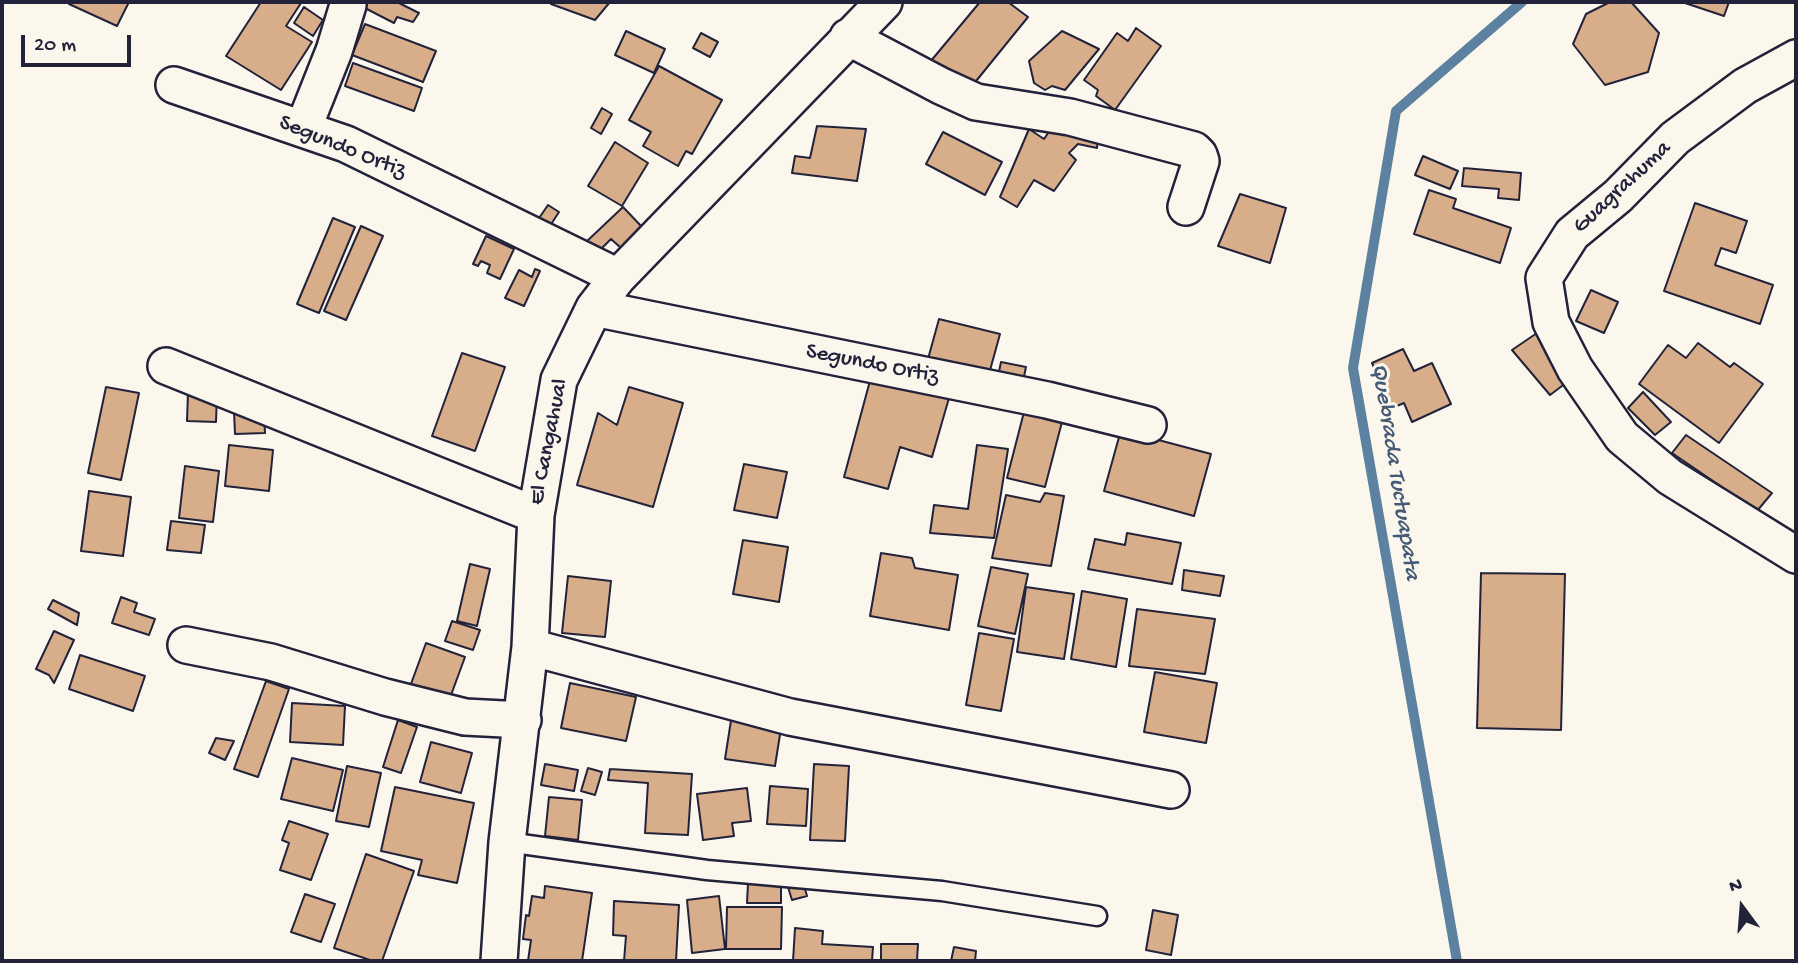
<!DOCTYPE html>
<html>
<head>
<meta charset="utf-8">
<style>
	body { margin:0 }
	#map { position:relative; width:1798px; height:963px; overflow:hidden; background:#fbf7ec; font-family:"Gochi Hand",sans-serif }
	canvas { display:block }
	.frame { position:absolute; inset:0; border:4px solid #22223b; pointer-events:none }
	.north { position:absolute; left:1707px; top:872px; width:70px; height:70px; -webkit-text-stroke:5px #fbf7ec; paint-order:stroke; rotate:344deg; font-size:19px; font-weight:700; line-height:28px; text-align:center; color:#22223b }
	.north::after { content:''; display:block; margin:auto; width:24px; height:32px; background:#22223b; clip-path:polygon(50% 0,100% 100%,50% 72%,0 100%) }
	.scale { position:absolute; left:21px; top:35px; width:110px; height:32px; box-sizing:border-box; border:4px solid #22223b; border-top:0; padding-left:9px; font-size:21px; line-height:24px; white-space:nowrap; color:#22223b; -webkit-text-stroke:5px #fbf7ec; paint-order:stroke }
</style>
</head>
<body>
<div id="map">
<canvas width="1798" height="963"></canvas>
<div class="frame"></div>
<div class="north">N</div>
<div class="scale">20 m</div>
</div>
<script>
const c = document.querySelector('canvas').getContext('2d');
c.lineJoin = 'round';
function poly(rows) {
  const path = new Path2D();
  for (const r of rows) {
    path.moveTo(r[0], r[1]);
    for (let i = 2; i < r.length; i += 2) path.lineTo(r[i], r[i + 1]);
  }
  return path;
}
function trace(path, color, width, dash) {
  c.strokeStyle = color;
  c.lineWidth = width;
  c.lineCap = dash ? 'butt' : 'round';
  c.setLineDash(dash || []);
  c.stroke(path);
}
function paint(path, color) {
  c.fillStyle = color;
  c.fill(path, 'evenodd');
}
function drawText(font, color, halo, rows, align = 'center') {
  c.font = font + ' "Gochi Hand",sans-serif';
  c.lineWidth = 6;
  c.setLineDash([]);
  c.textBaseline = 'middle';
  c.strokeStyle = halo;
  c.fillStyle = color;
  for (const [text, x, y, turn = 0] of rows) {
    c.save();
    c.translate(x, y);
    c.rotate((+turn || 0) * Math.PI / 180);
    c.textAlign = isNaN(turn) ? turn : align;
    if (halo) c.strokeText(text, 0, 0);
    c.fillText(text, 0, 0);
    c.restore();
  }
}
trace(poly([
	[1457,961,1353,368,1396,111,1522,2]
]), '#5d81a0', 10);
const building = poly([
	[71,2,129,2,117,26,69,4,71,2],
	[261,2,301,3,286,26,312,42,281,90,226,56,261,2],
	[361,2,397,2,419,13,413,22,397,17,394,23,359,5,361,2],
	[553,2,610,2,595,20,551,4,553,2],
	[980,2,1008,2,1028,17,968,91,930,62,980,2],
	[1610,2,1631,2,1659,33,1648,72,1605,85,1573,44,1586,14,1610,2],
	[1682,2,1729,2,1724,16,1682,2],
	[304,7,323,20,313,36,294,23,304,7],
	[365,24,436,51,423,82,352,55,365,24],
	[1136,28,1161,46,1115,110,1096,96,1098,90,1084,80,1117,33,1128,41,1136,28],
	[626,31,665,49,654,73,615,55,626,31],
	[1062,31,1099,49,1065,90,1052,86,1045,90,1034,83,1029,61,1062,31],
	[701,33,718,42,710,57,693,48,701,33],
	[353,63,422,88,414,111,345,86,353,63],
	[659,66,722,100,692,154,686,151,678,166,643,146,651,132,629,120,659,66],
	[602,108,612,114,601,134,591,128,602,108],
	[1055,123,1099,129,1097,148,1078,144,1069,153,1076,160,1054,191,1034,180,1017,207,1000,197,1029,129,1044,139,1055,123],
	[817,126,866,129,857,181,792,173,795,156,810,158,817,126],
	[943,132,1002,162,985,195,926,164,943,132],
	[615,142,648,163,622,206,588,186,615,142],
	[1423,156,1458,171,1450,189,1415,175,1423,156],
	[1464,168,1521,173,1519,200,1498,198,1499,189,1462,186,1464,168],
	[1429,190,1456,199,1453,208,1511,228,1500,263,1414,234,1429,190],
	[1240,194,1286,208,1270,263,1218,246,1240,194],
	[1695,203,1747,221,1736,253,1721,248,1715,265,1773,285,1760,324,1664,291,1695,203],
	[548,205,559,212,546,232,535,224,548,205],
	[623,207,642,227,621,248,611,239,596,254,585,243,623,207],
	[333,218,355,227,319,313,297,304,333,218],
	[361,226,383,236,346,320,324,311,361,226],
	[486,236,514,249,500,279,487,273,490,265,481,261,478,266,473,264,486,236],
	[535,269,540,271,524,306,505,298,519,270,532,277,535,269],
	[1591,290,1618,302,1604,333,1576,321,1591,290],
	[939,319,1000,334,989,374,928,359,939,319],
	[1537,333,1570,380,1550,395,1512,350,1537,333],
	[1698,343,1730,367,1734,363,1763,384,1719,443,1639,384,1668,345,1686,358,1698,343],
	[1403,349,1414,371,1432,363,1451,404,1412,422,1404,403,1392,408,1372,363,1403,349],
	[462,353,505,367,475,451,432,436,462,353],
	[1001,362,1026,367,1022,386,997,381,1001,362],
	[871,377,949,398,932,457,900,447,888,489,844,477,871,377],
	[106,387,139,393,121,480,88,473,106,387],
	[629,387,683,403,653,507,577,485,598,413,617,425,629,387],
	[188,392,217,394,216,422,187,421,188,392],
	[1643,392,1671,422,1655,435,1628,408,1643,392],
	[1025,408,1063,418,1045,487,1007,478,1025,408],
	[264,410,265,433,235,434,234,411,264,410],
	[1121,430,1211,454,1194,516,1104,491,1121,430],
	[1686,435,1772,493,1757,511,1672,453,1686,435],
	[229,445,273,450,269,491,225,486,229,445],
	[977,445,1008,449,994,538,930,533,934,505,968,509,977,445],
	[744,464,787,472,777,518,734,510,744,464],
	[185,466,219,471,213,522,179,518,185,466],
	[89,491,131,497,123,556,81,551,89,491],
	[1045,493,1064,496,1051,566,992,558,1006,495,1040,502,1045,493],
	[171,521,205,525,201,553,167,550,171,521],
	[1127,533,1181,543,1172,584,1088,569,1095,539,1125,545,1127,533],
	[743,540,788,547,779,602,733,594,743,540],
	[881,553,912,558,915,568,958,575,949,630,870,616,881,553],
	[470,564,490,569,477,626,457,621,470,564],
	[991,567,1028,574,1015,634,978,626,991,567],
	[1184,570,1224,576,1220,596,1182,590,1184,570],
	[1481,573,1565,574,1561,730,1477,728,1481,573],
	[568,576,611,581,605,637,562,633,568,576],
	[1026,587,1074,594,1064,659,1017,652,1026,587],
	[1082,591,1127,599,1116,667,1071,659,1082,591],
	[121,597,137,603,134,612,155,619,149,635,112,623,121,597],
	[53,600,79,613,77,625,48,609,53,600],
	[1137,609,1215,619,1205,674,1129,666,1137,609],
	[452,621,480,630,473,650,445,641,452,621],
	[54,631,74,640,54,683,49,675,36,669,54,631],
	[979,633,1014,639,1001,711,966,705,979,633],
	[426,643,465,657,447,706,408,692,426,643],
	[80,655,145,676,133,711,69,689,80,655],
	[1155,672,1217,683,1206,743,1144,732,1155,672],
	[266,681,289,689,258,777,234,769,266,681],
	[570,683,636,697,626,741,561,728,570,683],
	[292,703,345,706,343,745,290,742,292,703],
	[732,714,782,722,775,766,725,759,732,714],
	[398,720,417,727,401,773,383,767,398,720],
	[216,738,234,741,225,760,209,753,216,738],
	[431,742,472,753,461,793,420,782,431,742],
	[292,758,343,770,333,811,281,799,292,758],
	[545,764,578,770,574,791,541,785,545,764],
	[814,764,849,766,845,841,810,840,814,764],
	[347,766,381,773,369,827,336,821,347,766],
	[588,768,602,772,595,795,581,791,588,768],
	[610,769,692,774,688,835,645,833,648,783,608,780,610,769],
	[770,786,808,789,806,826,767,824,770,786],
	[395,787,474,803,457,883,418,875,422,860,381,851,395,787],
	[747,788,751,821,732,823,734,836,703,840,697,794,747,788],
	[549,797,582,800,578,840,545,836,549,797],
	[289,821,328,834,311,880,280,870,289,843,282,840,289,821],
	[366,854,414,871,382,961,373,961,334,948,366,854],
	[803,882,807,896,792,900,788,887,803,882],
	[748,883,781,884,781,903,747,903,748,883],
	[545,886,592,893,582,961,528,961,531,940,523,939,526,915,529,916,532,896,544,898,545,886],
	[305,894,335,904,321,942,291,932,305,894],
	[719,896,725,949,692,953,687,900,719,896],
	[614,901,679,905,676,961,624,961,626,936,613,935,614,901],
	[727,907,782,907,781,949,726,949,727,907],
	[1153,910,1178,915,1171,955,1146,950,1153,910],
	[795,928,823,931,822,944,873,947,872,961,793,961,795,928],
	[881,944,918,944,917,961,881,961,881,944],
	[954,947,976,951,975,961,951,961,954,947]
]);
paint(building, '#d8ad89');
trace(building, '#22223b', 2);
const lane = poly([
	[507,842,707,870,942,891,1097,916]
]);
const street = poly([
	[848,37,941,86,976,102,1070,117,1194,150,1199,155,1201,161,1186,207],
	[1796,58,1745,86,1675,138,1618,196,1572,234,1544,278,1551,322,1575,369,1622,437,1670,477,1796,555],
	[174,85,346,144,618,277],
	[303,129,334,51,348,5],
	[594,308,1047,400,1148,425],
	[166,366,536,515],
	[186,645,271,662,385,697,465,717,523,720],
	[530,647,790,717,1171,790],
	[499,961,507,842,530,647,536,515,559,380,594,308,618,277,884,2]
]);
trace(lane, '#22223b', 23);
trace(street, '#22223b', 40);
trace(lane, '#fbf7ec', 18);
trace(street, '#fbf7ec', 35);
drawText('23px', '#22223b', '#fbf7ec', [
	["Segundo Ortiz",342,148,22],
	["Guagrahuma",1623,188,-43],
	["Segundo Ortiz",872,365,11],
	["El Cangahual",550,442,-79]
]);
drawText('italic 24px', '#445a76', '#fbf7ec', [
	["Quebrada Tuctuapata",1394,472,81]
]);
</script>
</body>
</html>
